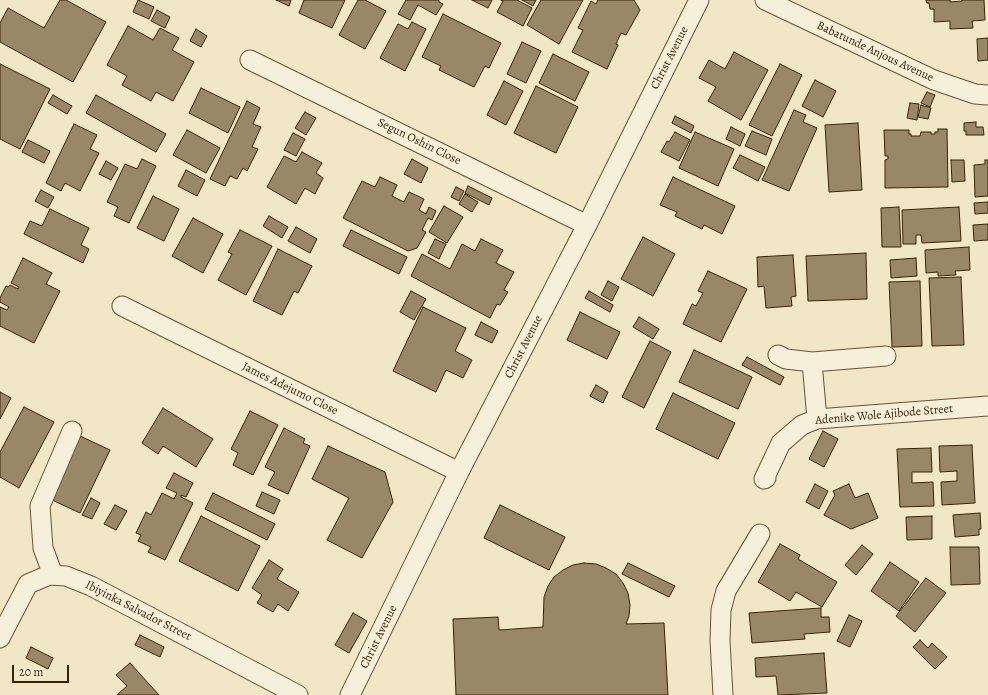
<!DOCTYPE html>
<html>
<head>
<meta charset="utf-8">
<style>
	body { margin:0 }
	#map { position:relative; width:988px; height:695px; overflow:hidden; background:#f1e6c5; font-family:Alegreya,serif }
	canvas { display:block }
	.scale { position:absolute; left:12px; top:665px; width:57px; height:18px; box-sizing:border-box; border:2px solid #3a2302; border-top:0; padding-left:5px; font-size:12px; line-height:14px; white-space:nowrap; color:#3a2302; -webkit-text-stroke:3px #f6efd9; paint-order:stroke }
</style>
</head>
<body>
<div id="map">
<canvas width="988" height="695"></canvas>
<div class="scale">20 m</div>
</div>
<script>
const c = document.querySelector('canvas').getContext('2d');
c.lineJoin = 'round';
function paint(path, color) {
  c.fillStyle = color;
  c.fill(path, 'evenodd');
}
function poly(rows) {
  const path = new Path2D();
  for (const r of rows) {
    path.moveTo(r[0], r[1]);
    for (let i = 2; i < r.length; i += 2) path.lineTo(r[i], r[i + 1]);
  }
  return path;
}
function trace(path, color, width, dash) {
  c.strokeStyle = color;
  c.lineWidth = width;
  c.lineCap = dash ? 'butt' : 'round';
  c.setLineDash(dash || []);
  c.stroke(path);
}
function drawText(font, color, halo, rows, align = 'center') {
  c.font = font + ' Alegreya,serif';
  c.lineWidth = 3;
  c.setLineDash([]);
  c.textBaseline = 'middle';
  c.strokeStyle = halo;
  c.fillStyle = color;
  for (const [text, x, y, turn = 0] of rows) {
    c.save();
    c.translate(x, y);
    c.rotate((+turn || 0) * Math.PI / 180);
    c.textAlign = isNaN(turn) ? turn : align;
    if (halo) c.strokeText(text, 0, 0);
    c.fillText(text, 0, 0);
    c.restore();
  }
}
const building = poly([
	[60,0,66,0,106,22,73,82,0,42,0,23,8,8,44,28,60,0],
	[138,0,154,7,149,19,133,12,138,0],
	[276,0,291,0,289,6,276,0],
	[304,0,345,0,332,28,299,13,304,0],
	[358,0,365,0,386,11,365,49,339,35,358,0],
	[406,0,439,0,439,2,443,4,436,15,418,5,410,20,398,14,406,0],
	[472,0,492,0,488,8,472,0],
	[501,0,517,0,532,8,523,26,497,12,503,1,501,0],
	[522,0,536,0,533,6,522,0],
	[541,0,583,0,559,44,527,25,541,0],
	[598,0,634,0,640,10,626,35,621,33,616,44,618,45,607,69,572,52,583,30,578,28,591,1,596,4,598,0],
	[926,0,950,0,950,2,962,1,962,0,984,0,985,20,972,21,973,28,950,29,950,21,934,22,934,9,930,9,929,3,927,3,926,0],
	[157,10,170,17,165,28,151,21,157,10],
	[443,14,501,43,489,68,485,66,474,87,439,70,441,66,422,57,443,14],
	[412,22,426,29,405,71,380,58,398,24,408,29,412,22],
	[128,26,153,40,160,28,179,38,172,50,194,62,173,101,156,92,151,101,122,85,127,76,107,65,128,26],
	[196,29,207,36,201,47,190,41,196,29],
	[988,38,988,60,978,61,977,39,988,38],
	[522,42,541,51,526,83,507,74,522,42],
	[734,52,768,70,741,120,708,101,716,87,699,78,709,60,725,69,734,52],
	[553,54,589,72,575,101,539,83,553,54],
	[0,64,50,89,20,149,0,139,0,64],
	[780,64,802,75,772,136,749,125,780,64],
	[815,80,836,91,823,117,802,106,815,80],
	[504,81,523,91,506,125,487,115,504,81],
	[536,86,578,107,556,153,514,133,536,86],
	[201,88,240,107,228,133,189,113,201,88],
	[927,92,935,95,930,107,921,103,927,92],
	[53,95,72,106,67,114,48,103,53,95],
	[96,95,166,134,156,152,86,113,96,95],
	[247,101,260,108,253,124,261,127,252,147,258,149,247,171,243,168,237,179,230,176,225,186,210,179,247,101],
	[910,103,919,104,917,120,907,118,910,103],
	[921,105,931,108,928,119,918,117,921,105],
	[794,110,806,115,803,122,817,128,789,191,762,180,794,110],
	[305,112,316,118,306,135,295,128,305,112],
	[675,116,694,126,691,133,672,123,675,116],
	[976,122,976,127,983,127,984,135,966,135,966,131,964,131,964,123,976,122],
	[858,123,862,190,829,192,825,125,858,123],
	[74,124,97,135,90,149,99,153,80,191,65,183,61,191,46,183,74,124],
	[731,127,745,134,740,146,726,139,731,127],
	[938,129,947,129,948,187,885,188,885,160,888,159,888,156,885,156,884,130,909,130,909,134,911,134,911,136,920,136,921,132,931,132,931,134,935,134,935,132,938,132,938,129],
	[187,130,220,148,206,173,173,155,187,130],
	[752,131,772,139,766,155,745,146,752,131],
	[675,132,690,140,679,161,661,152,667,141,669,142,675,132],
	[695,132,734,149,718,186,679,168,695,132],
	[293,133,305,139,296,156,284,150,293,133],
	[28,140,50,151,44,163,22,152,28,140],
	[302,152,322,163,316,173,323,178,315,194,305,188,296,204,267,187,284,156,296,162,302,152],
	[740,155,765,167,758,181,733,168,740,155],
	[142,159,156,166,129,223,114,216,118,207,107,202,125,164,137,169,142,159],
	[412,159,428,168,421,183,404,174,412,159],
	[951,160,964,160,965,181,952,182,951,160],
	[985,160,988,160,988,196,975,197,974,165,985,164,985,160],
	[106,161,118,168,111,180,99,174,106,161],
	[186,170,205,180,197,196,178,186,186,170],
	[380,177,397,185,392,196,404,202,409,192,424,199,419,210,426,214,429,207,436,211,432,220,428,218,422,230,426,232,417,248,408,251,343,218,362,181,375,187,380,177],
	[673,177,735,206,722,234,704,225,702,229,675,216,677,212,660,205,673,177],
	[468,186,492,198,489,205,465,193,468,186],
	[456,187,464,191,459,201,451,197,456,187],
	[41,190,54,197,48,208,35,201,41,190],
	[465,194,478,202,472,212,459,204,465,194],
	[153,196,179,209,164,241,137,228,153,196],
	[988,202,988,213,975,214,974,203,988,202],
	[444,206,463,217,447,243,429,232,444,206],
	[899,207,901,247,882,247,881,208,899,207],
	[959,207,961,241,922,243,921,235,916,235,916,244,903,244,902,210,959,207],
	[50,209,89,228,81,245,89,249,83,263,24,234,30,221,42,226,50,209],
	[269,216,288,227,282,238,263,226,269,216],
	[193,218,223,234,203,273,172,256,193,218],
	[988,224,988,240,974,241,973,225,988,224],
	[296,227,317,239,310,253,288,241,296,227],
	[240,230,272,246,246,295,218,280,232,254,228,252,240,230],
	[351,230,407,257,399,274,343,246,351,230],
	[643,237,675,254,653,296,621,279,643,237],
	[435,239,446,244,439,259,428,253,435,239],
	[481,239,503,250,496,263,514,272,504,290,508,292,500,305,497,304,490,318,411,276,422,254,450,269,462,244,475,251,481,239],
	[969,247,970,270,955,271,956,275,938,276,938,272,926,273,925,250,969,247],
	[278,249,312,266,298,293,294,291,282,315,253,301,278,249],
	[866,253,867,299,808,301,806,256,866,253],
	[793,255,796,296,791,297,792,306,766,308,764,286,758,287,757,257,793,255],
	[23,258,52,273,46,284,60,291,34,343,0,326,0,307,7,310,9,307,0,302,0,298,6,286,8,287,10,285,18,289,19,287,11,283,23,258],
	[916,258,917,276,891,278,890,260,916,258],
	[708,271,747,289,721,342,683,324,692,304,696,306,703,293,698,291,708,271],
	[961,277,964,345,932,346,929,278,961,277],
	[608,281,619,287,612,301,601,295,608,281],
	[920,281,922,346,892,347,889,282,920,281],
	[411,291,426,299,414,320,400,312,411,291],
	[589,291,613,305,610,312,585,298,589,291],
	[423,307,466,328,455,351,472,360,463,378,446,370,436,392,393,371,423,307],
	[580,312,620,332,607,359,567,340,580,312],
	[639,317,659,329,653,339,633,327,639,317],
	[481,322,498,331,492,343,475,335,481,322],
	[650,341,671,352,644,408,622,397,650,341],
	[694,350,752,377,738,409,679,382,694,350],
	[747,357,784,377,780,385,742,365,747,357],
	[596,385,608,392,603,403,590,396,596,385],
	[0,392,11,398,0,419,0,392],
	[673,393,735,423,718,459,656,429,673,393],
	[24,407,54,422,19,488,0,477,0,452,24,407],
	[163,408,213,439,196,467,163,446,158,454,142,443,163,408],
	[250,411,278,425,253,475,233,465,238,453,231,449,250,411],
	[284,428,305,439,303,443,310,446,288,494,268,485,275,472,265,467,284,428],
	[823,431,838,439,824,467,809,459,823,431],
	[80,436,110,450,80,513,50,499,80,436],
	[972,445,975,503,942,505,941,482,957,481,957,471,940,472,939,446,972,445],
	[328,446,385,472,393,502,362,558,327,540,349,498,312,479,328,446],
	[931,448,932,472,912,472,912,483,933,482,934,506,900,507,897,449,931,448],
	[174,473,193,483,186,497,181,495,181,497,193,503,165,560,148,552,151,547,138,541,141,535,136,533,146,512,151,515,162,493,174,499,177,493,166,488,174,473],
	[815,484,828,491,819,509,806,502,815,484],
	[849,484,855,498,868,493,878,518,851,529,824,515,835,495,833,491,849,484],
	[262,492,280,500,274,514,256,506,262,492],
	[213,493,275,524,267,540,205,509,213,493],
	[91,498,100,503,92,519,82,515,91,498],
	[115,505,127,511,116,530,104,524,115,505],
	[500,505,565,537,549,570,484,538,500,505],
	[980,513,981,529,979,529,979,535,955,537,953,515,980,513],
	[201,516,260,546,238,591,179,561,201,516],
	[932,516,932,539,907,540,906,517,932,516],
	[780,544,800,555,798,559,837,582,822,607,796,592,790,601,758,582,780,544],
	[862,545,873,554,856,575,845,565,862,545],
	[950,547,979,547,980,584,951,585,950,547],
	[269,560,283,569,277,579,299,592,288,611,278,604,273,612,257,603,262,595,252,588,269,560],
	[890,562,919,582,899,611,871,591,890,562],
	[584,563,596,564,606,568,616,574,623,583,628,593,630,605,629,616,626,624,664,623,668,695,456,695,453,619,498,617,499,630,543,627,544,597,548,586,554,577,563,570,573,565,584,563],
	[628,563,675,586,669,597,622,574,628,563],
	[926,578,946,593,915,632,896,616,926,578],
	[821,608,821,617,829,617,830,632,804,634,805,639,752,643,749,613,821,608],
	[353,613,367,621,349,653,335,645,353,613],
	[849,615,862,621,850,647,837,641,849,615],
	[140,635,164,647,160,657,135,645,140,635],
	[920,640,928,648,932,643,947,657,935,669,913,647,920,640],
	[31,647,53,658,48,669,26,658,31,647],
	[824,653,827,693,778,695,776,676,756,677,755,658,824,653],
	[130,663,159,695,117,695,127,686,116,675,130,663]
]);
paint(building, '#998867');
trace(building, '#3a2302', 1);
const minor = poly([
	[765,0,934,80,975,94,988,95],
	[250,60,587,225],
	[122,306,459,472],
	[778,355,786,359,812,362,886,356],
	[812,362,817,419],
	[766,478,764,479,781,443,802,425,817,419,988,406],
	[53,575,43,548,40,506,72,431],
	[0,638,28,584,49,575,66,576,91,586,298,695],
	[350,695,459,472,587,225,699,0],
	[723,695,720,641,721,610,726,591,760,534]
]);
trace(minor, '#685433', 21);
trace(minor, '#f6efd9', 19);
drawText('12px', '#3a2302', '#f6efd9', [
	["Babatunde Anjous Avenue",875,52,25],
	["Christ Avenue",670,58,-63],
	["Segun Oshin Close",419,142,26],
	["Christ Avenue",524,347,-63],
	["James Adejumo Close",290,389,26],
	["Adenike Wole Ajibode Street",884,415,-5],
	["Ibiyinka Salvador Street",138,611,27],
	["Christ Avenue",379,637,-64]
]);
</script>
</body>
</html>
